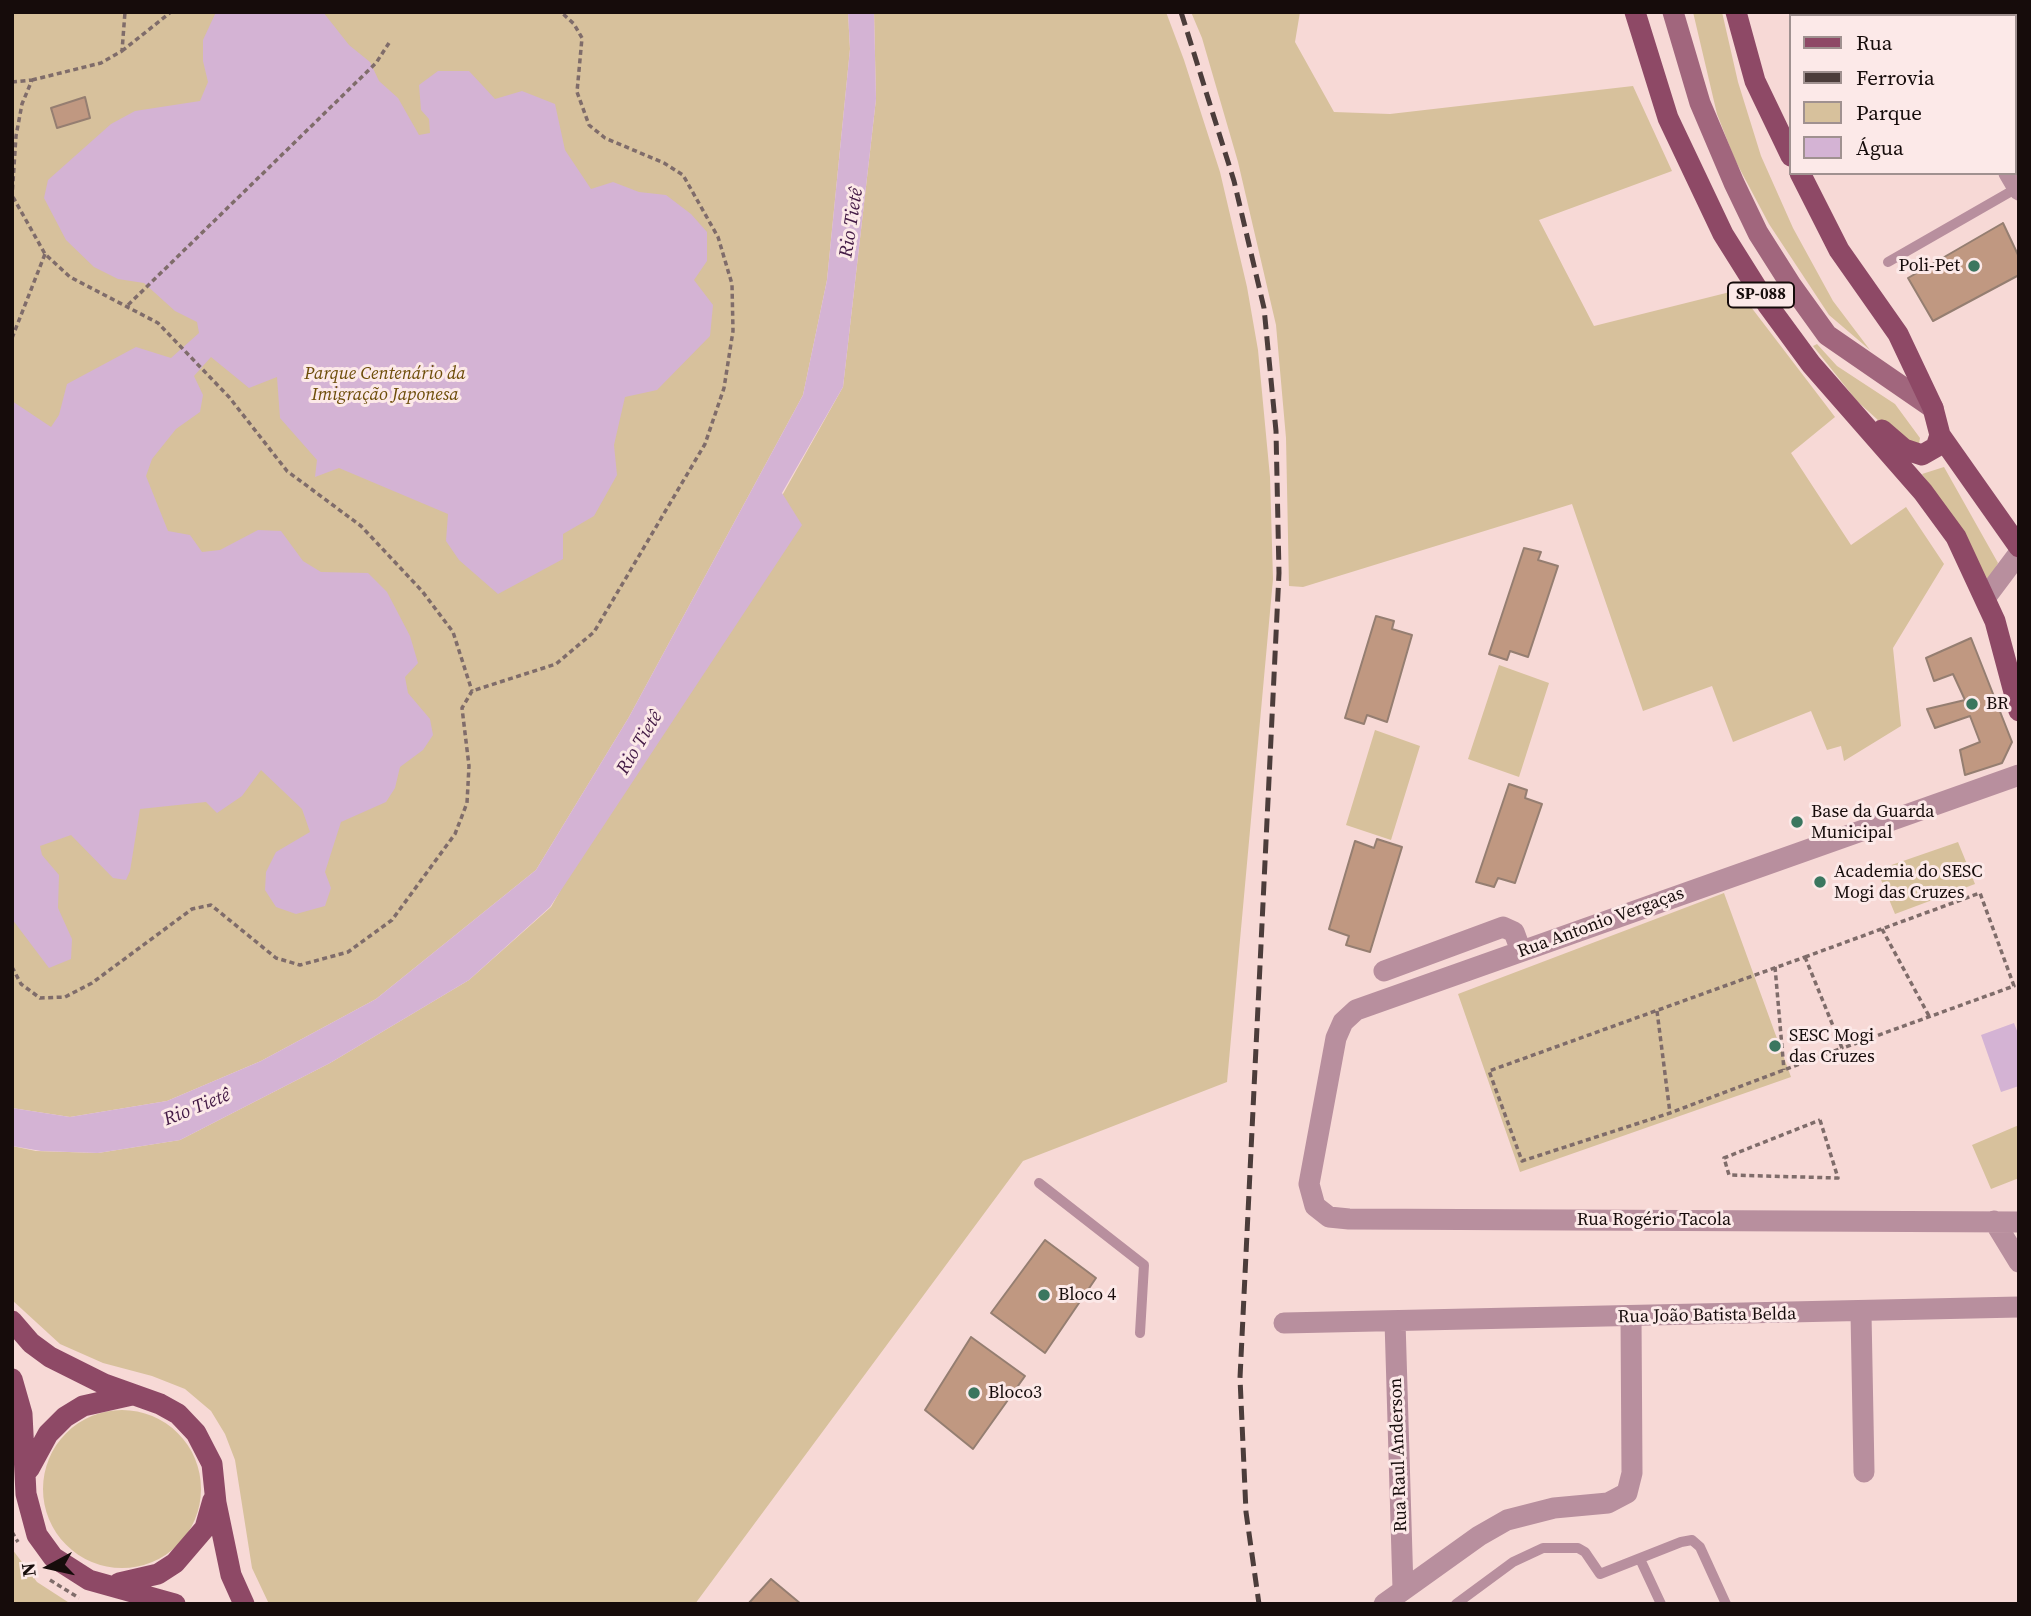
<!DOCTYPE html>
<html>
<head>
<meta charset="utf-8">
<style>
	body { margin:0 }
	#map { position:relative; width:2031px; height:1616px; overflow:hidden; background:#f7d9d6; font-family:"Source Serif 4",serif }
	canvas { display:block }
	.frame { position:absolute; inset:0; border:14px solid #160c0b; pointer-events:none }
	.legend { position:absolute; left:1789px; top:14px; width:228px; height:161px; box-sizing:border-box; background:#fce9e8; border:2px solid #a09190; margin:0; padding:9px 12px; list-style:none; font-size:21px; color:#160c0b }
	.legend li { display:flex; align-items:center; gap:14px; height:35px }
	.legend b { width:35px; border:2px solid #a09190 }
	.north { position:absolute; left:14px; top:1532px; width:70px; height:70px; -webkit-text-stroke:5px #fce9e8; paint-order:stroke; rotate:262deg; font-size:19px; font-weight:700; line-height:28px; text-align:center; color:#160c0b }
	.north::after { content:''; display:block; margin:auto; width:24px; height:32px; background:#160c0b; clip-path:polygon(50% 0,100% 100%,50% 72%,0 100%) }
</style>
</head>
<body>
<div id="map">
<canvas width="2031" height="1616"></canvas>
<div class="frame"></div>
<ul class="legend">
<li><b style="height:9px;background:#8e4966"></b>Rua</li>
<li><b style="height:9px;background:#4c3d3b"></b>Ferrovia</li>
<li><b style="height:19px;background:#d7c19c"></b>Parque</li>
<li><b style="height:19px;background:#d4b3d4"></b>Água</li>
</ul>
<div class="north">N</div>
</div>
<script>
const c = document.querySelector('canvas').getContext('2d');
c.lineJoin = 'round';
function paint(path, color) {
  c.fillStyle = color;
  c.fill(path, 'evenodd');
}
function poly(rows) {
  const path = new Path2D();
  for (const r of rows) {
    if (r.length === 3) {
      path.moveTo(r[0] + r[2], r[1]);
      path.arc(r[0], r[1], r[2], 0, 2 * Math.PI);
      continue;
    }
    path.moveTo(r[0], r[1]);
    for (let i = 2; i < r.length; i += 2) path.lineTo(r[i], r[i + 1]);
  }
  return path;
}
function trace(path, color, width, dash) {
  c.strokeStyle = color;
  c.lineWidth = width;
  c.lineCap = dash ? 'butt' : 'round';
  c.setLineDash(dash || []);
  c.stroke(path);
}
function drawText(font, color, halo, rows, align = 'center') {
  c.font = font + ' "Source Serif 4",serif';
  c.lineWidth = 6;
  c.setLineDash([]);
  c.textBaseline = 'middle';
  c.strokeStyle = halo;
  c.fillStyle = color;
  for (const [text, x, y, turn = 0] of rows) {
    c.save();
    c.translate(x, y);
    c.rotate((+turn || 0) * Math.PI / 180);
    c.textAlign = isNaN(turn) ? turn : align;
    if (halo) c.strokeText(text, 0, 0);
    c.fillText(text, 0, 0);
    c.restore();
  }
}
paint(poly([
	[12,12,848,12,850,49,827,280,803,395,629,717,536,870,376,999,261,1061,167,1101,70,1117,12,1108],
	[874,12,1166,12,1184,60,1220,172,1247,287,1258,350,1270,477,1273,579,1227,1082,1023,1161,695,1604,269,1604,252,1568,235,1460,225,1434,211,1411,185,1389,152,1376,103,1363,60,1344,12,1300,12,1146,36,1151,98,1153,180,1140,330,1063,469,980,551,907,843,387,876,99],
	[1191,12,1300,12,1295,42,1334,112,1390,114,1633,86,1672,171,1539,220,1594,326,1738,290,1835,417,1791,453,1851,545,1906,507,1944,564,1893,648,1901,726,1844,761,1841,746,1827,750,1811,711,1733,742,1712,686,1643,711,1572,504,1303,587,1289,586,1286,438,1276,325,1238,162,1202,38],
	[1693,12,1722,12,1738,82,1761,156,1793,228,1833,301,1870,350,1829,315,1769,224,1735,160,1717,114],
	[1817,344,1837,366,1895,404,1920,438,1919,444,1901,441,1857,401,1813,346],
	[1944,467,1998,563,1988,581,1965,537,1922,474],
	[1499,665,1549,683,1519,777,1468,759],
	[1375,730,1420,746,1391,840,1346,825],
	[1958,842,1975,884,1895,914,1877,870],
	[1724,893,1791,1077,1520,1172,1458,994],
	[2019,1125,2019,1178,1991,1189,1972,1145],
	[122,1489,79],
	[12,1549,37,1582,71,1604,12,1604]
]), '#d7c19c');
paint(poly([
	[216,12,323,12,349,45,370,62,379,81,398,98,419,135,430,133,429,119,421,110,419,85,438,71,469,71,495,99,522,91,555,104,565,150,591,189,613,182,639,192,666,195,691,214,707,232,707,261,694,280,713,305,710,336,657,390,625,397,614,445,617,475,594,516,563,534,563,559,498,594,459,560,446,541,448,514,339,468,315,477,317,460,280,418,277,377,249,388,211,357,194,376,203,395,200,412,176,429,152,459,146,476,168,531,190,535,202,552,220,550,258,530,281,531,303,561,321,572,368,573,387,592,410,636,418,663,405,677,408,693,430,719,433,735,423,750,400,767,395,788,386,802,341,822,325,872,331,888,325,906,296,914,276,907,265,890,266,872,276,852,310,832,302,809,261,770,242,796,217,813,206,802,140,809,130,871,126,880,113,878,71,835,40,846,42,855,59,875,58,908,72,939,71,959,49,968,12,919,12,401,51,427,59,415,67,384,136,347,171,358,199,333,197,322,175,311,144,283,118,279,94,267,66,240,44,198,48,180,111,124,135,111,200,101,208,82,203,61,203,40],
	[848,12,874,12,876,99,843,387,782,493,802,525,550,907,469,980,330,1063,180,1140,98,1153,41,1151,12,1146,12,1108,70,1117,167,1101,261,1061,376,999,536,870,629,717,803,395,827,280,850,49],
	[2014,1023,2019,1036,2019,1086,2001,1092,1981,1035]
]), '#d4b3d4');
const building = poly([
	[85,97,90,118,57,128,51,108,85,97],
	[2003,223,2019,257,2019,275,1933,321,1908,278,2003,223],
	[1524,548,1541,552,1538,560,1558,566,1528,657,1510,651,1507,660,1489,654,1524,548],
	[1376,616,1394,621,1392,629,1412,635,1387,722,1367,715,1364,724,1345,718,1376,616],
	[1971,638,2012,742,2002,763,1965,775,1960,750,1980,742,1970,716,1935,728,1927,709,1965,700,1953,674,1934,681,1926,658,1971,638],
	[1509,784,1527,790,1525,798,1542,804,1515,883,1498,878,1494,887,1476,882,1509,784],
	[1377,839,1402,847,1370,952,1346,945,1349,936,1329,929,1355,841,1374,848,1377,839],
	[1045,1240,1096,1278,1045,1353,991,1313,1045,1240],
	[971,1337,1025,1376,973,1449,925,1410,971,1337],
	[771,1579,801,1604,748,1604,771,1579]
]);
paint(building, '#c09881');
trace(building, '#957e71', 2);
trace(poly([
	[122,51,171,12],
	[32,80,101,63,122,51,125,12],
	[12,82,32,80,22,104,16,136,12,197],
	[13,197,45,254,70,277,158,323,229,397,287,471,361,526,422,591,453,632,472,691],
	[128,305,376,63,389,43],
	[12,338,45,254],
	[1882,929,1929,1016],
	[1805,957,1842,1048,1670,1113,1522,1161,1489,1071,1805,957],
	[1805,957,1980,893,2014,986,1843,1048],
	[12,967,21,984,40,998,65,997,92,983,192,909,211,905,276,958,300,965,348,952,392,920,455,834,467,803,469,766,462,708,472,691,556,664,594,632,705,444,724,388,733,331,732,284,718,237,683,175,664,163,605,138,589,125,577,92,582,38,574,24,561,12],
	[1775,967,1784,1070],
	[1657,1011,1670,1113],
	[1820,1120,1838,1178,1729,1175,1724,1158,1820,1120],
	[12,1532,18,1542],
	[50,1580,79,1598]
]), '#7f6c6a', 3.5, [5, 3.5]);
trace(poly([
	[1888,262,2017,188],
	[1039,1183,1144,1265,1140,1333],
	[1640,1559,1661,1604],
	[1456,1604,1513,1562,1543,1548,1578,1548,1585,1552,1600,1574,1681,1542,1692,1540,1700,1547,1726,1604]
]), '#b88f9e', 10);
trace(poly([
	[1912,12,1914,16],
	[1972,12,1977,16],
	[2015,46,2019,48],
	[2015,159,2019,155],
	[2009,173,2019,190],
	[1986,597,2019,553],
	[2019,775,1356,1010,1343,1022,1336,1038,1309,1184,1315,1206,1329,1217,1349,1219,2019,1222],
	[1384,971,1503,927,1514,932,1521,951],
	[1994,1221,2019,1262],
	[1861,1313,1864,1472],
	[1395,1321,1403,1589],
	[1284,1323,2019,1307],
	[1384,1604,1479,1536,1507,1520,1554,1508,1608,1503,1627,1493,1632,1473,1631,1317]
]), '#b88f9e', 21);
trace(poly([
	[1673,12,1700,103,1734,183,1758,233,1791,285,1827,335,1933,408]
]), '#a1667d', 21);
trace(poly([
	[1635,12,1668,118,1723,234,1767,304,1811,364,1923,492,1956,537,1995,621,2019,711],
	[1736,12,1755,81,1791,156],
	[1800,173,1839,250,1898,334,1933,408,1940,435,2019,547],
	[1882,430,1904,449,1922,455,1936,447,1940,435],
	[12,1321,31,1343,50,1357,104,1384,160,1404,178,1414,196,1433,212,1464,216,1503,231,1575,244,1604],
	[12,1379,22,1414,26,1494,37,1535,53,1557,89,1580,175,1604],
	[29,1469,48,1434,65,1417,83,1406,132,1395],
	[119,1583,158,1574,175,1563,205,1528,213,1500]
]), '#8e4966', 21);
trace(poly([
	[1181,12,1234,181,1264,308,1276,431,1279,573,1240,1378,1246,1512,1259,1604]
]), '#4c3d3b', 5, [14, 7]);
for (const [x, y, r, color] of [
	[1974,266,7,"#3b765f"],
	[1972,704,7,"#3b765f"],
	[1797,822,7,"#3b765f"],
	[1820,882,7,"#3b765f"],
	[1775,1046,7,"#3b765f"],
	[1044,1295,7,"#3b765f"],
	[974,1393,7,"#3b765f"]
]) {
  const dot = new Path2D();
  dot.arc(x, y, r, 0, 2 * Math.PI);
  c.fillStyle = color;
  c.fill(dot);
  trace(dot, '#fce9e8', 2.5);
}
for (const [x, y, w] of [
	[1761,295,66]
]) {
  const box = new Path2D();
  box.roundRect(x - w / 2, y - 12.5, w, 25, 5);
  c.fillStyle = '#fce9e8';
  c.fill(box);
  trace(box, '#160c0b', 2);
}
drawText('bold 16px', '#160c0b', null, [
	["SP-088",1761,295]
]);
drawText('18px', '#160c0b', '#fce9e8', [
	["Poli-Pet",1960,266,"right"],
	["BR",1986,704],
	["Base da Guarda",1811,812],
	["Municipal",1811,833],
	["Academia do SESC",1834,872],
	["Mogi das Cruzes",1834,893],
	["SESC Mogi",1789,1036],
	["das Cruzes",1789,1057],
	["Bloco 4",1058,1295],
	["Bloco3",988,1393]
], 'left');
drawText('italic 18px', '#6d4d09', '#fce9e8', [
	["Parque Centenário da",385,374],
	["Imigração Japonesa",385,395]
]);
drawText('18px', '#160c0b', '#fce9e8', [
	["Rua Antonio Vergaças",1601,923,-20],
	["Rua Rogério Tacola",1654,1220],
	["Rua João Batista Belda",1707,1316,-1],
	["Rua Raul Anderson",1399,1455,-92]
]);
drawText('italic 19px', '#431a45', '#fce9e8', [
	["Rio Tietê",852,223,-81],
	["Rio Tietê",640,743,-59],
	["Rio Tietê",197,1108,-22]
]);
</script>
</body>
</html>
